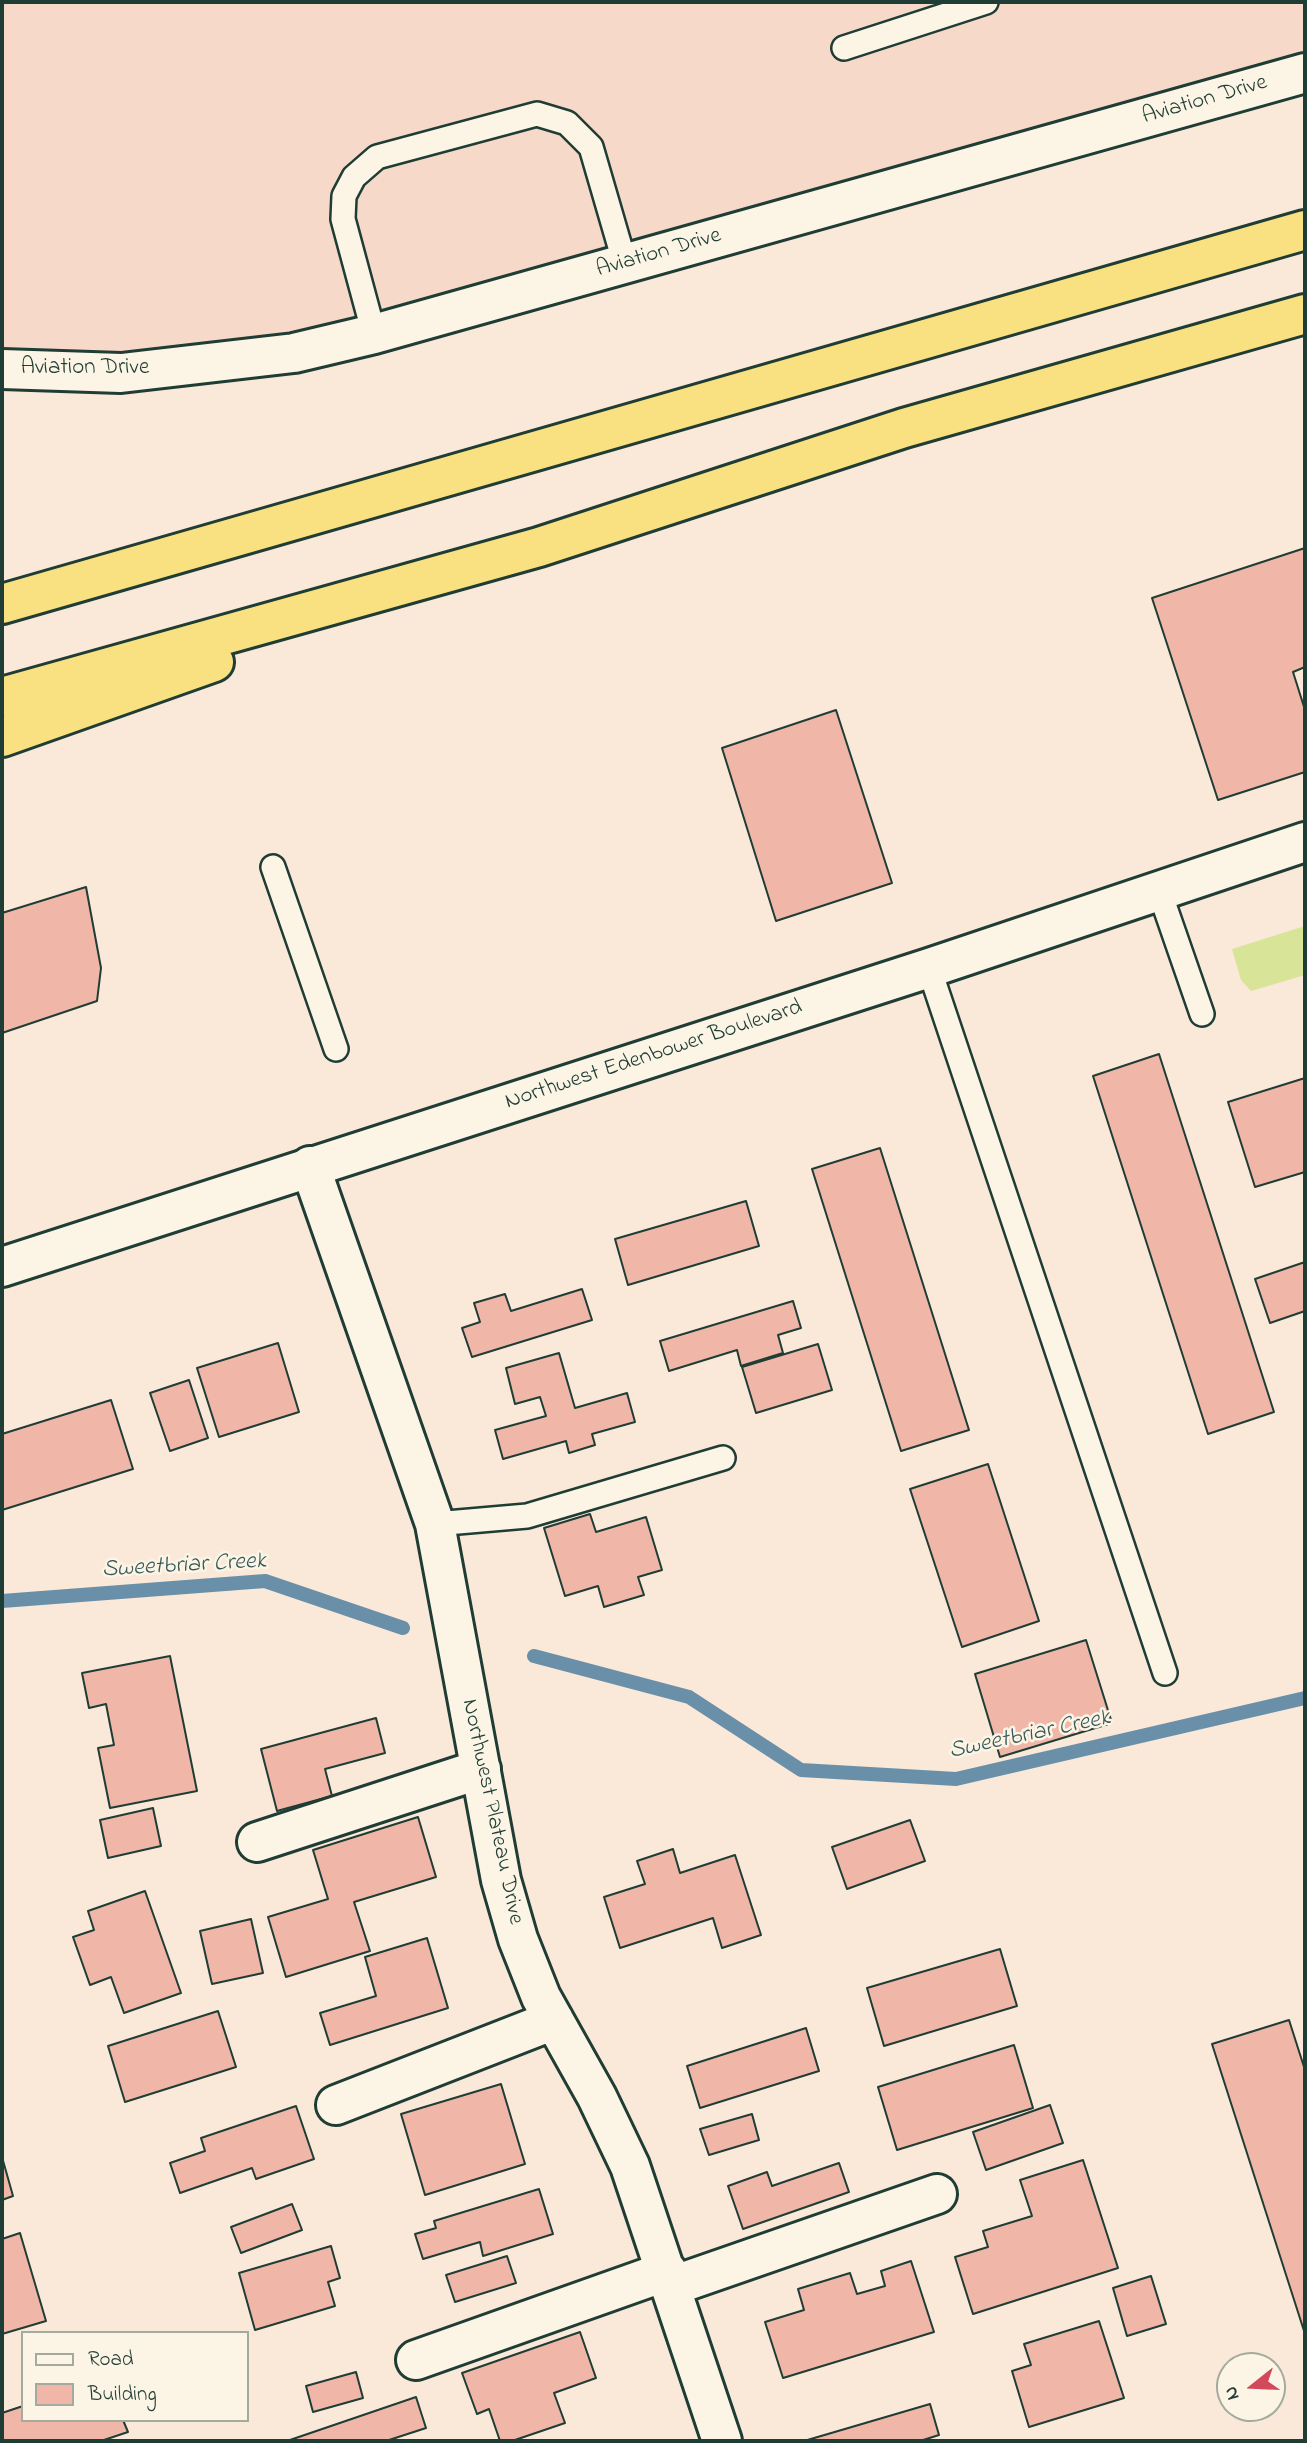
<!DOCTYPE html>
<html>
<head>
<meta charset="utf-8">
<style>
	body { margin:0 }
	#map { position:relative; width:1307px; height:2443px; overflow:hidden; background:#fae8d9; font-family:"Indie Flower",sans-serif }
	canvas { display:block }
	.frame { position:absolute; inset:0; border:4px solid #1f3d34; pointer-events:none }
	.legend { position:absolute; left:21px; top:2331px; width:228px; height:91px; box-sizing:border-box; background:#fcf5e5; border:2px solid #a4ab9e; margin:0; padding:9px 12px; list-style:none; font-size:21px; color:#1f3d34 }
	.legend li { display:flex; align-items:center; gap:14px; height:35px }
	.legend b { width:35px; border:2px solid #a4ab9e }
	.north { position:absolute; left:1216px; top:2352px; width:70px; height:70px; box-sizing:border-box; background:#fcf5e5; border:2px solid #a4ab9e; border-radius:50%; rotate:252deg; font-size:19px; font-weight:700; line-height:28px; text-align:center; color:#1f3d34 }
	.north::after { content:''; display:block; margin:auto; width:24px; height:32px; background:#d1495b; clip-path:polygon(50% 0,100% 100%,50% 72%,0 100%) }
</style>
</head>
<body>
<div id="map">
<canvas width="1307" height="2443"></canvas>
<div class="frame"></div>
<ul class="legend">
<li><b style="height:9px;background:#fcf5e5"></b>Road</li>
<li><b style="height:19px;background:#f0b6a8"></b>Building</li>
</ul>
<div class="north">N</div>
</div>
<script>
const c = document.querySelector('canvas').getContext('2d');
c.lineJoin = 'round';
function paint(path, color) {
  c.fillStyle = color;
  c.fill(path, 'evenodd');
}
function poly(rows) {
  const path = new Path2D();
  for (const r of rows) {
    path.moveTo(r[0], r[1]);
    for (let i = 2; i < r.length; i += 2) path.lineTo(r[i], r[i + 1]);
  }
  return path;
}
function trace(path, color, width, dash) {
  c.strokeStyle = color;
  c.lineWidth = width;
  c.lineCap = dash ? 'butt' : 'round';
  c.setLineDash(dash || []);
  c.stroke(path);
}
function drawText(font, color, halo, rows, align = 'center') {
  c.font = font + ' "Indie Flower",sans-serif';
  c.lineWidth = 5;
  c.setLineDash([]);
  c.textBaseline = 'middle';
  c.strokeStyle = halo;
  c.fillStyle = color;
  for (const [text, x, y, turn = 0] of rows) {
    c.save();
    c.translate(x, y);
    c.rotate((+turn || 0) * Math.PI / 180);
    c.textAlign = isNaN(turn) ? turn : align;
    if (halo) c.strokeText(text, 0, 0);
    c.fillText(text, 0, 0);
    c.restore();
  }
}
paint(poly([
	[2,2,1305,2,1305,72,374,334,2,364]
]), '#f7d9ca');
paint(poly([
	[1305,926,1305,975,1251,991,1241,980,1232,949]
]), '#d8e598');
trace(poly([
	[2,1601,265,1581,403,1628],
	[534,1656,689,1697,801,1770,956,1779,1305,1698]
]), '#6990a8', 14);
const building = poly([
	[1305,548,1305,667,1293,672,1305,710,1305,772,1218,800,1152,598,1305,548],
	[836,710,892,883,776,921,722,748,836,710],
	[86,887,101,968,97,1001,2,1033,2,913,86,887],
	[1159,1054,1274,1412,1208,1434,1093,1076,1159,1054],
	[1305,1078,1305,1172,1255,1187,1228,1102,1305,1078],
	[880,1148,969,1430,901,1451,812,1169,880,1148],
	[746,1201,759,1246,628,1285,615,1239,746,1201],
	[1305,1262,1305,1311,1270,1323,1255,1279,1305,1262],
	[582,1289,592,1320,472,1357,462,1328,480,1322,474,1303,505,1294,511,1311,582,1289],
	[793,1301,801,1328,778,1335,783,1353,741,1366,737,1350,669,1371,660,1341,793,1301],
	[278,1343,299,1412,219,1437,197,1368,278,1343],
	[818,1344,832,1390,756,1413,742,1367,818,1344],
	[559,1353,575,1408,627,1393,635,1422,592,1434,595,1445,569,1453,566,1441,503,1459,495,1430,546,1416,540,1397,515,1404,506,1368,559,1353],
	[189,1380,208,1438,170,1451,150,1393,189,1380],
	[111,1400,133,1469,2,1510,2,1434,111,1400],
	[988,1464,1039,1621,962,1647,910,1489,988,1464],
	[590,1514,596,1532,646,1517,662,1570,638,1577,644,1595,604,1607,598,1586,565,1596,544,1528,590,1514],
	[1086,1640,1112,1723,1000,1757,975,1674,1086,1640],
	[170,1656,197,1791,110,1808,98,1748,114,1745,106,1704,89,1708,82,1673,170,1656],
	[376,1718,385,1753,325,1769,332,1796,277,1811,261,1749,376,1718],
	[153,1808,161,1846,108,1858,100,1820,153,1808],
	[418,1817,436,1877,354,1902,370,1951,286,1977,268,1917,328,1899,313,1850,418,1817],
	[910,1820,925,1861,847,1889,832,1847,910,1820],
	[673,1849,680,1873,735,1855,761,1935,722,1948,713,1918,620,1948,604,1897,645,1884,637,1861,673,1849],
	[145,1891,181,1993,124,2013,111,1977,90,1985,73,1937,94,1930,88,1911,145,1891],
	[251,1919,263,1973,212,1984,200,1931,251,1919],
	[427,1938,448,2008,330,2045,320,2013,376,1996,365,1957,427,1938],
	[1000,1949,1017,2006,884,2046,867,1988,1000,1949],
	[218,2011,236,2067,125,2102,108,2046,218,2011],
	[1289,2020,1305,2070,1305,2334,1212,2044,1289,2020],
	[806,2028,819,2071,700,2108,687,2066,806,2028],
	[1014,2045,1033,2108,897,2150,878,2087,1014,2045],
	[501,2084,525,2164,425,2195,401,2114,501,2084],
	[1050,2105,1063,2143,986,2170,973,2132,1050,2105],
	[296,2106,314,2159,256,2179,252,2168,180,2193,170,2163,205,2151,201,2138,296,2106],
	[752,2114,759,2140,709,2155,700,2129,752,2114],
	[2,2157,13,2196,2,2200,2,2157],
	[1083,2160,1118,2268,973,2314,955,2257,988,2247,983,2231,1032,2216,1020,2180,1083,2160],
	[839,2163,849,2192,743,2229,728,2186,767,2172,772,2186,839,2163],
	[539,2189,553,2234,483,2256,480,2242,423,2259,415,2234,436,2228,434,2221,539,2189],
	[292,2204,302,2230,241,2253,231,2227,292,2204],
	[20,2233,46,2321,2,2334,2,2239,20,2233],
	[331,2246,340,2278,328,2282,335,2306,255,2330,239,2273,331,2246],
	[507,2256,516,2283,455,2302,446,2275,507,2256],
	[911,2261,934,2332,783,2378,765,2322,804,2310,798,2289,850,2273,857,2294,885,2286,881,2271,911,2261],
	[1151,2276,1166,2324,1127,2336,1113,2288,1151,2276],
	[1099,2321,1124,2398,1029,2427,1012,2371,1031,2365,1024,2344,1099,2321],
	[580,2332,596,2378,554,2393,565,2423,512,2441,500,2441,489,2409,477,2414,462,2373,580,2332],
	[356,2372,363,2398,313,2412,306,2386,356,2372],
	[416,2397,426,2428,386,2441,287,2441,416,2397],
	[930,2404,939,2435,920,2441,804,2441,930,2404],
	[23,2406,23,2420,123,2420,128,2432,101,2441,2,2441,2,2413,23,2406]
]);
paint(building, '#f0b6a8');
trace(building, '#1f3d34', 2);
const lane = poly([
	[844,48,986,2],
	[374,334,343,219,344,196,354,177,377,157,537,114,567,123,591,147,625,264],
	[273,867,336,1049],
	[1159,890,1202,1014],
	[929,968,1165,1673],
	[435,1524,527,1516,723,1458]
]);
const street = poly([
	[310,1166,435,1524,501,1880,518,1939,541,1997,597,2097,630,2166,722,2441],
	[257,1842,481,1769],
	[336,2105,554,2020],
	[672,2286,937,2194],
	[416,2360,667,2271]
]);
const secondary = poly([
	[2,369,121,373,294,353,374,334,1305,73],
	[2,1267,929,968,1305,842]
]);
const highway = poly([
	[2,604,1305,230],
	[2,697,539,547,904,428,1305,314],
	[2,737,214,662]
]);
trace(lane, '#1f3d34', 28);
trace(street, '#1f3d34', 44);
trace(secondary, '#1f3d34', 44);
trace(highway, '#1f3d34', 44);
trace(lane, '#fcf5e5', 23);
trace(street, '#fcf5e5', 38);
trace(secondary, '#fcf5e5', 38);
trace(highway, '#f9e181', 38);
drawText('23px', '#1f3d34', '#fcf5e5', [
	["Aviation Drive",1205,101,-16],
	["Aviation Drive",659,254,-16],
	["Aviation Drive",85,369],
	["Northwest Edenbower Boulevard",654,1056,-18],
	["Northwest Plateau Drive",491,1812,78]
]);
drawText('italic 24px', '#38595b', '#fcf5e5', [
	["Sweetbriar Creek",184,1567,-3],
	["Sweetbriar Creek",1030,1736,-12]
]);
</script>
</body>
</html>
